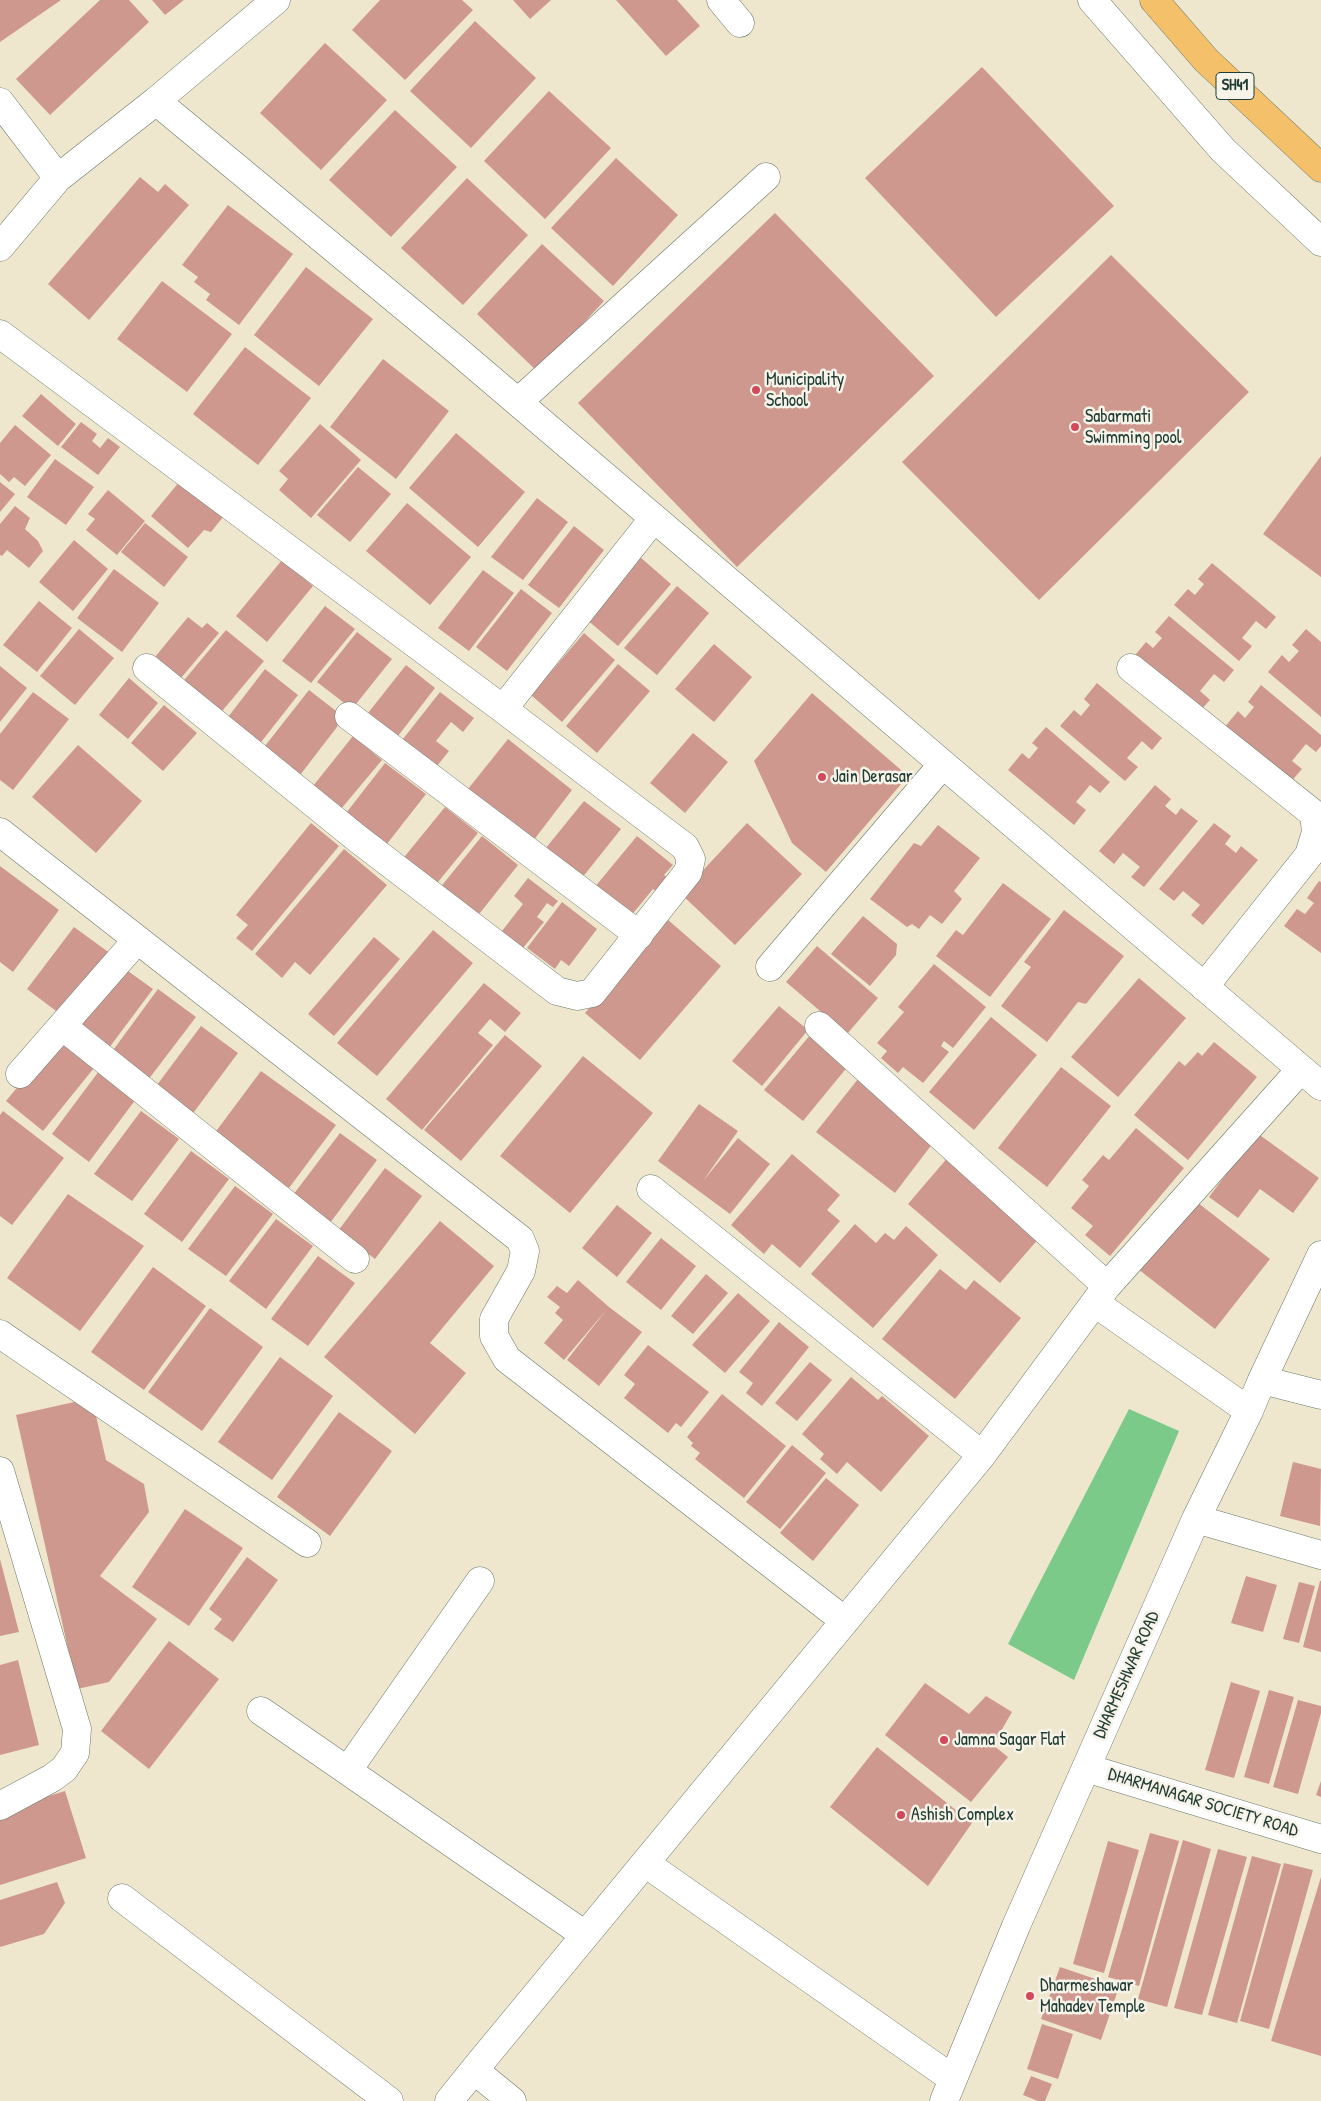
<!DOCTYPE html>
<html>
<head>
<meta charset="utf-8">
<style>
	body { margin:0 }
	canvas { display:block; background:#eee7cd }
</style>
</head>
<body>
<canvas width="1321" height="2101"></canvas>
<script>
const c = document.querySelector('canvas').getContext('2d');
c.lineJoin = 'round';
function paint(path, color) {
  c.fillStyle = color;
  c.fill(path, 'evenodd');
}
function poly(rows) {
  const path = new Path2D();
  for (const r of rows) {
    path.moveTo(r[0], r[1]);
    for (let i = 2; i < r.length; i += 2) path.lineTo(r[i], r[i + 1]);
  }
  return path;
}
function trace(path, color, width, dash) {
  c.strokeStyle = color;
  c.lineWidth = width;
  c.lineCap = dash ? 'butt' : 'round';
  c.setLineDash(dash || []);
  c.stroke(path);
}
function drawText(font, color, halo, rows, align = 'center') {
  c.font = font + ' "Patrick Hand",sans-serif';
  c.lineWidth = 5;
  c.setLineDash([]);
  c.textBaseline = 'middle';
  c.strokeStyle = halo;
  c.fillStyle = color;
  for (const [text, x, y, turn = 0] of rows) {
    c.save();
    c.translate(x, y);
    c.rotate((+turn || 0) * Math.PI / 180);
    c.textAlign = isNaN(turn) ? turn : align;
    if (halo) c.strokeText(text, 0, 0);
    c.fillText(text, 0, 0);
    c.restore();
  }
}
paint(poly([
	[1129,1409,1179,1431,1074,1680,1008,1644]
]), '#7bca8a');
paint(poly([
	[0,0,61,0,0,42],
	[100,0,129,0,149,22,50,115,16,79],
	[152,0,184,0,165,15],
	[380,0,462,0,473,10,405,80,352,30],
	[513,0,551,0,530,19],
	[616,0,677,0,700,26,666,56],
	[475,21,536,78,471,148,410,91],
	[325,43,387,100,321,170,260,113],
	[982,67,1114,206,996,317,865,178],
	[549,91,611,148,545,219,484,161],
	[395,110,457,167,391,237,329,180],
	[616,158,678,215,613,286,551,228],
	[140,177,158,192,165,184,189,205,89,320,48,284],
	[467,178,528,235,463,305,401,248],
	[228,205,293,254,239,325,206,300,210,294,194,282,198,277,182,265],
	[775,213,934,376,737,567,578,403],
	[542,244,604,301,538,372,477,314],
	[1111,255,1249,392,1039,600,902,462],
	[306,267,373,319,319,386,254,335],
	[162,281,232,334,187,392,117,339],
	[245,347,311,398,258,465,193,414],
	[383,359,449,411,396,479,330,427],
	[41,394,76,424,58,446,22,416],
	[81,422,97,434,92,441,100,448,108,438,120,447,98,475,61,447],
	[320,424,361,460,311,518,279,490,288,479,279,471],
	[15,425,51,455,25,486,14,477,9,482,0,474,0,443],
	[456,433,525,492,478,547,409,488],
	[1321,456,1321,577,1263,534],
	[55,459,94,487,66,525,27,497],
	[358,467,391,494,350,542,317,515],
	[180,481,223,517,211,532,204,530,188,548,151,516],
	[0,482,15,494,0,512],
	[108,490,145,521,117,555,86,530,95,519,88,514],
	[537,498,568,522,523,580,491,557],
	[407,503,471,557,430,605,366,551],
	[15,506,30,518,25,529,38,541,43,551,29,568,7,550,2,556,0,555,0,524],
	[145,523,188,557,164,587,121,552],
	[574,526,604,550,559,608,528,585],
	[74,540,108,569,73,611,39,582],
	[640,557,671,584,618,646,586,619],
	[282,560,313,586,267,642,236,616],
	[1212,563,1276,617,1266,629,1256,621,1242,638,1252,646,1239,661,1174,605,1188,589,1195,595,1204,584,1198,579],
	[114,569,159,603,122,652,77,618],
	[483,570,514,593,469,651,438,628],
	[677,586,709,613,657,675,624,648],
	[521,589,552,613,507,671,476,647],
	[39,601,72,628,37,672,3,645],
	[325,606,355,629,311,683,282,661],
	[1169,616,1234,670,1224,682,1214,674,1200,691,1210,700,1197,714,1132,659,1146,642,1153,648,1162,638,1155,632],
	[188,617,202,628,207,623,219,633,176,684,150,663],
	[79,629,114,658,75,705,40,676],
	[1306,629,1321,642,1321,717,1268,672,1282,655,1289,662,1299,651,1292,645],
	[226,630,264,661,218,716,180,685],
	[357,632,392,659,352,709,317,682],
	[584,633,615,660,562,722,531,695],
	[714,644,752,677,714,722,675,689],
	[618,664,650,691,597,753,566,726],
	[406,665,435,688,398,736,368,713],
	[0,666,27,688,0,722],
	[265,669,298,695,258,746,225,721],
	[129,678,158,703,128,739,99,715],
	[1097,683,1162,738,1152,750,1142,741,1127,758,1138,767,1125,781,1060,726,1074,710,1081,716,1090,705,1084,699],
	[1261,685,1321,735,1321,746,1316,752,1306,744,1292,761,1302,769,1289,784,1223,729,1238,711,1245,718,1254,707,1248,702],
	[309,690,340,714,337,727,297,779,261,751],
	[33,692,69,719,13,790,0,780,0,734],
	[440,692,474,718,463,732,451,722,436,741,449,751,433,771,399,744],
	[812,693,908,776,826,872,792,843,754,761],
	[164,705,197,733,163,771,131,743],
	[1046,727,1110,782,1100,793,1090,785,1076,802,1086,810,1074,825,1008,770,1022,753,1029,759,1038,748,1032,743],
	[693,733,728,762,685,813,650,783],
	[353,736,382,760,341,809,313,786],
	[508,739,572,790,530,845,464,794],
	[78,745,142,801,96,853,32,797],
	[385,763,426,794,383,849,343,817],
	[1155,785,1171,799,1165,806,1176,815,1181,808,1198,821,1144,887,1131,877,1140,867,1123,853,1114,864,1099,851],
	[584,801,621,829,578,883,541,854],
	[445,807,478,833,434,887,401,861],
	[311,823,339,846,252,951,236,938,248,925,236,915],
	[747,823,802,874,735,945,681,894],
	[1214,823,1231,836,1225,844,1236,853,1241,846,1258,860,1203,925,1191,915,1200,905,1183,891,1174,901,1159,889],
	[938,825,980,858,954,891,962,899,942,924,930,915,919,929,912,924,907,927,870,899,914,843,921,846],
	[482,836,518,865,476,918,439,889],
	[637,836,673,865,664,875,672,881,661,895,653,889,625,923,589,894],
	[344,849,387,885,310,975,295,962,282,978,255,954],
	[0,866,59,910,13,972,0,962],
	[528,878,558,901,553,907,547,903,537,917,544,922,515,958,486,935,494,925,502,931,523,904,514,896],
	[1319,881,1321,882,1321,953,1284,926,1297,909,1305,914,1314,903,1307,898],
	[1003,883,1051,919,990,997,936,956,956,930,963,935],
	[562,902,597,929,569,966,561,960,555,969,527,948],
	[1064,910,1124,956,1086,1004,1078,1002,1047,1042,1001,1006,1031,967,1024,962],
	[863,916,897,944,896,955,870,986,831,954],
	[667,919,721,966,640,1060,585,1013],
	[74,927,111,954,64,1017,27,989],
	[433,930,473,963,377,1076,337,1043],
	[374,937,400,959,334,1036,308,1014],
	[817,946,878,998,847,1034,786,982],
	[934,964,986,1007,953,1048,944,1041,941,1046,949,1052,923,1083,903,1067,898,1073,881,1058,887,1051,877,1043,904,1012,898,1007],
	[121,966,153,989,106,1052,73,1026],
	[1139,978,1186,1018,1118,1097,1071,1057],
	[484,983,521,1013,505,1032,490,1019,478,1033,493,1045,422,1130,386,1099],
	[158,989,196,1017,148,1080,111,1053],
	[779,1006,808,1030,762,1086,732,1061],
	[991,1017,1037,1055,974,1130,929,1092],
	[201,1026,238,1053,191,1116,154,1089],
	[811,1034,849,1065,803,1121,764,1090],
	[505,1035,542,1066,461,1161,424,1130],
	[58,1038,94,1068,43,1131,6,1101],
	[1214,1042,1257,1077,1188,1160,1134,1115,1179,1061,1185,1066,1198,1052,1202,1056],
	[583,1056,653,1113,570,1213,500,1156],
	[1061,1067,1111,1106,1047,1187,998,1148],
	[99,1071,136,1099,89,1162,52,1134],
	[261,1071,336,1125,289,1188,214,1134],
	[858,1079,936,1139,895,1193,816,1132],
	[699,1104,738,1131,703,1181,738,1138,770,1164,730,1214,658,1161],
	[3,1111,64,1158,12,1225,0,1216,0,1115],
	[141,1111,179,1139,132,1201,94,1174],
	[1136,1128,1184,1168,1110,1256,1085,1235,1093,1226,1071,1208,1089,1186,1082,1180,1103,1155,1109,1160],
	[340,1133,377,1160,330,1223,293,1195],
	[1257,1133,1319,1178,1293,1213,1260,1189,1238,1218,1209,1197],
	[191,1151,229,1179,182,1242,144,1214],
	[792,1154,840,1195,827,1210,840,1221,800,1268,772,1244,764,1254,731,1225],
	[949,1156,1041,1236,1000,1283,908,1204],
	[385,1168,422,1196,375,1259,338,1231],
	[235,1186,273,1214,226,1276,188,1249],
	[68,1194,144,1246,80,1331,7,1278],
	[1193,1199,1270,1259,1215,1329,1138,1269],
	[617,1205,652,1233,617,1277,582,1248],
	[276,1219,313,1246,266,1309,229,1281],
	[440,1221,494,1266,430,1343,466,1373,415,1434,324,1357],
	[855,1224,876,1243,885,1233,894,1240,906,1226,938,1255,873,1328,811,1274],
	[661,1238,696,1266,661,1310,626,1282],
	[318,1256,355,1283,308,1346,271,1319],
	[153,1267,206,1306,144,1390,91,1352],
	[940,1269,966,1290,974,1280,1021,1318,955,1399,882,1339],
	[706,1274,728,1293,693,1334,671,1316],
	[578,1280,609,1307,642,1332,599,1386,567,1360,607,1309,564,1360,544,1343,563,1320,555,1313,560,1307,547,1297,557,1286,567,1293],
	[738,1293,770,1321,725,1373,692,1345],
	[210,1308,263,1347,202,1431,148,1392],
	[779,1322,809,1347,762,1406,746,1393,753,1383,739,1372],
	[648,1345,709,1392,681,1427,676,1423,668,1433,624,1398,635,1384,624,1375],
	[280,1357,333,1396,272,1480,218,1442],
	[810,1362,832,1380,797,1421,775,1403],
	[851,1377,878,1400,882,1396,929,1436,881,1492,847,1462,837,1474,820,1459,824,1454,802,1434],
	[722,1394,786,1446,744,1498,695,1459,700,1453,691,1446,693,1443,687,1437],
	[92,1398,106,1460,144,1484,149,1512,100,1576,157,1619,109,1682,77,1689,16,1415],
	[339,1412,392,1451,330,1536,277,1497],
	[792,1445,826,1473,780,1529,746,1502],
	[1293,1462,1321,1469,1320,1526,1280,1516],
	[826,1478,859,1505,813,1561,780,1533],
	[185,1509,243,1548,189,1626,132,1587],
	[247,1557,278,1580,233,1642,214,1629,222,1619,209,1609],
	[0,1559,19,1632,0,1636],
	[1246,1576,1277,1585,1263,1632,1231,1623],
	[1320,1581,1321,1581,1321,1652,1303,1647],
	[1299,1582,1315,1586,1299,1643,1283,1639],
	[169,1641,219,1679,149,1769,101,1731],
	[18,1660,39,1745,0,1755,0,1665],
	[1231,1682,1260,1691,1234,1778,1205,1770],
	[925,1683,969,1714,986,1696,1012,1712,993,1745,1008,1757,971,1802,885,1735],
	[1269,1690,1294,1697,1269,1784,1244,1777],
	[1298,1700,1321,1706,1321,1713,1298,1794,1273,1787],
	[877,1747,972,1823,928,1886,830,1807],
	[1321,1781,1321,1797,1316,1795],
	[65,1791,86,1858,0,1885,0,1811],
	[1150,1833,1179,1841,1139,1986,1108,1977],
	[1183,1840,1211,1849,1167,2007,1138,1999],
	[1108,1841,1139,1850,1104,1973,1073,1964],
	[1218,1849,1247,1857,1202,2015,1174,2008],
	[1252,1856,1281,1864,1237,2023,1208,2015],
	[1284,1863,1313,1870,1269,2029,1240,2021],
	[1321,1877,1321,2056,1271,2041],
	[57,1882,65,1903,44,1934,0,1947,0,1900],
	[1060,1967,1119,1987,1101,2040,1041,2019],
	[1042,2024,1073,2034,1058,2079,1027,2069],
	[1031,2076,1052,2084,1045,2101,1038,2101,1023,2095]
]), '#cf988f');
const minor = poly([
	[721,0,740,23],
	[1092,0,1223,150,1321,242],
	[156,101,453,347,1321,1086],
	[0,102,58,178],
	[0,247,58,178,156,101,276,0],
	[0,334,503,709,685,847,691,859,688,872,592,993,577,996,557,991,358,839,147,668],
	[518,402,766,177],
	[1131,668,1314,814,1316,832,1309,855,1204,987],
	[503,709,654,518],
	[349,716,639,935],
	[0,832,520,1239,525,1251,521,1271,494,1319,494,1336,507,1359,845,1621],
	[770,967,943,764],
	[62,1026,355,1259],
	[819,1026,1107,1286],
	[20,1074,137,940],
	[651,1189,982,1455],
	[1095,1303,1249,1411],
	[0,1334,307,1543],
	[1262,1380,1321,1395],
	[0,1471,77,1729,75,1753,64,1769,52,1778,0,1806],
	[1196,1519,1321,1555],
	[261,1711,585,1935],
	[1086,1768,1321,1839],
	[348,1770,480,1581],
	[645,1863,953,2079],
	[122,1898,389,2101],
	[474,2070,982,1455,1107,1286,1301,1069],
	[449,2101,474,2070,512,2101],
	[944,2101,1016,1926,1196,1519,1249,1411,1262,1380,1321,1255]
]);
const primary = poly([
	[1154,0,1206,60,1321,168]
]);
trace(minor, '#67786a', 29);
trace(primary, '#67786a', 29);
trace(minor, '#fff', 28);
trace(primary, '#f4c16a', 28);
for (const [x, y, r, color] of [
	[756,390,5,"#d1495b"],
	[1075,427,5,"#d1495b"],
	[822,777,5,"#d1495b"],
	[944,1740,5,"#d1495b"],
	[901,1815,5,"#d1495b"],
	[1030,1996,5,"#d1495b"]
]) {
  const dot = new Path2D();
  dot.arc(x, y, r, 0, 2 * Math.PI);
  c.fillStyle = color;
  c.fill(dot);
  trace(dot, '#f7f3e8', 2);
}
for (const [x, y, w] of [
	[1235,86,38]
]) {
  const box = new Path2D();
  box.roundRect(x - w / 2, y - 13.5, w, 27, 4);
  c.fillStyle = '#f7f3e8';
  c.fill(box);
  trace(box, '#1f3d34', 1);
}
drawText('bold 16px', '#1f3d34', null, [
	["SH41",1235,86]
]);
drawText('18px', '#1f3d34', '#f7f3e8', [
	["Municipality",766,380],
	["School",766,401],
	["Sabarmati",1085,417],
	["Swimming pool",1085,438],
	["Jain Derasar",832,777],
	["Jamna Sagar Flat",954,1740],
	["Ashish Complex",911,1815],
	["Dharmeshawar",1040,1986],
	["Mahadev Temple",1040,2007]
], 'left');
drawText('18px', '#1f3d34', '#f7f3e8', [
	["DHARMESHWAR ROAD",1127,1675,-66],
	["DHARMANAGAR SOCIETY ROAD",1203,1803,17]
]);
</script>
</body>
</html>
